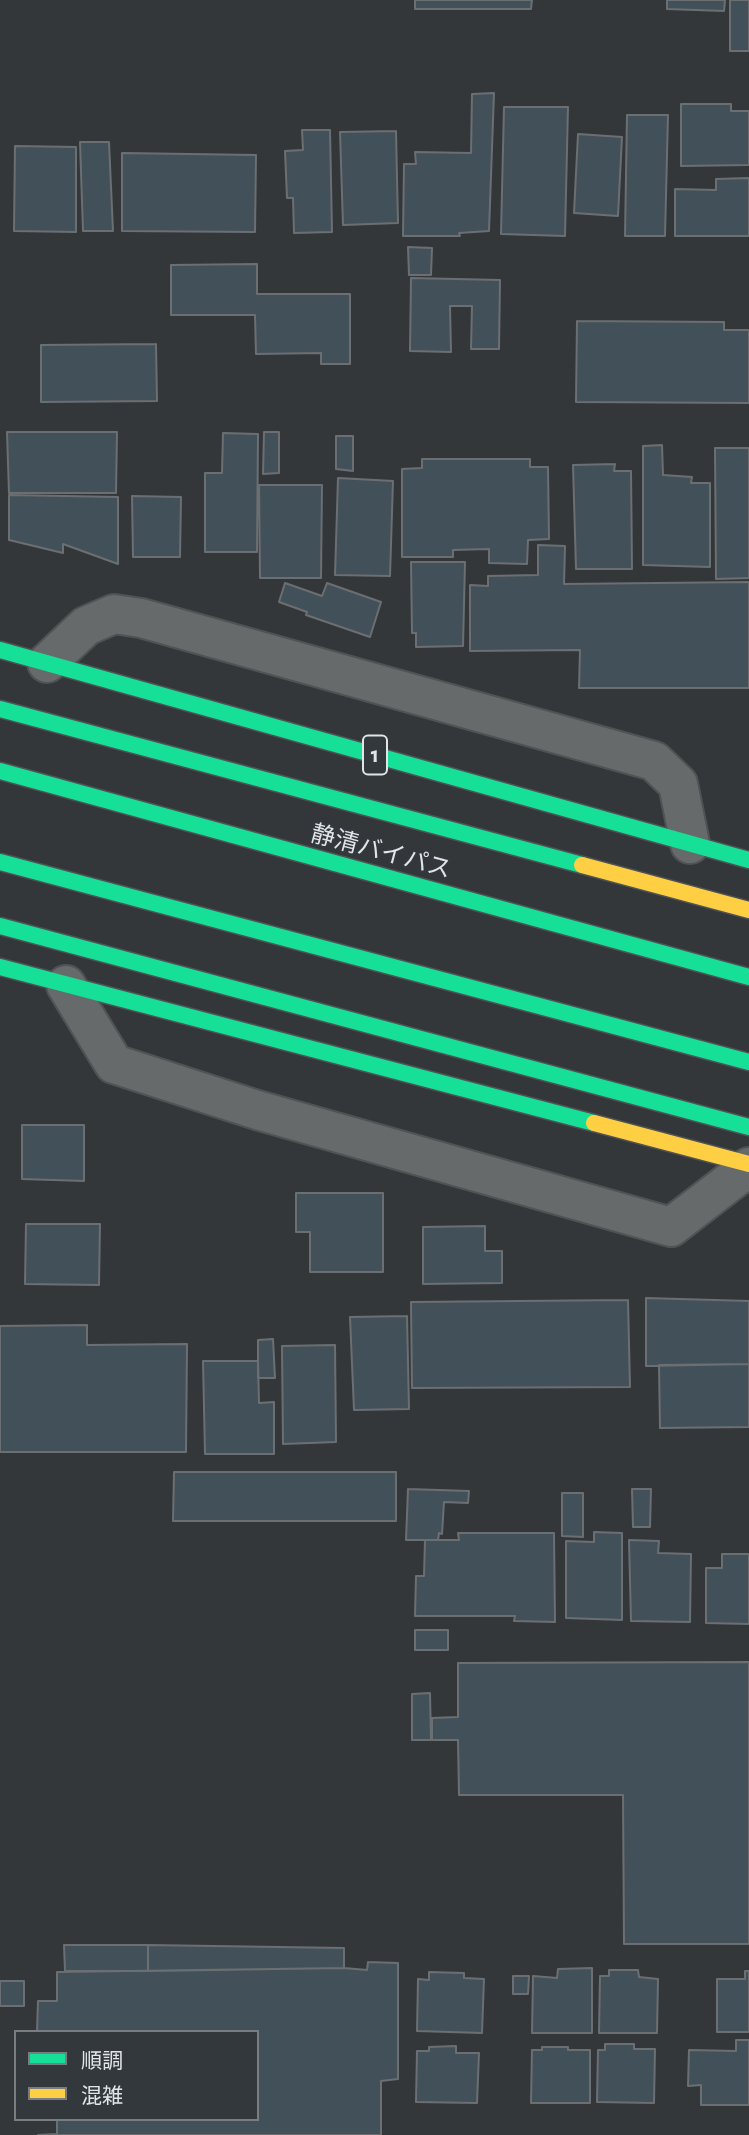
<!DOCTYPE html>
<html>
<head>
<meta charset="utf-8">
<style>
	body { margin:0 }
	#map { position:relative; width:749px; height:2135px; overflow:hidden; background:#34373a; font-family:"Alegreya Sans","Noto Sans JP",sans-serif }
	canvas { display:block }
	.legend { position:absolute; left:14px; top:2030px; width:245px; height:91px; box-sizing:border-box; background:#32383c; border:2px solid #787d81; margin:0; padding:9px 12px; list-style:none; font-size:21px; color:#e1e5e8 }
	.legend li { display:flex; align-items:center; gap:14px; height:35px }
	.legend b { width:35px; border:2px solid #787d81 }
</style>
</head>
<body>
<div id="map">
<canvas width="749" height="2135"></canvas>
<ul class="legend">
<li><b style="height:9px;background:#16e098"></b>順調</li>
<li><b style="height:9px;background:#ffcf43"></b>混雑</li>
</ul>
</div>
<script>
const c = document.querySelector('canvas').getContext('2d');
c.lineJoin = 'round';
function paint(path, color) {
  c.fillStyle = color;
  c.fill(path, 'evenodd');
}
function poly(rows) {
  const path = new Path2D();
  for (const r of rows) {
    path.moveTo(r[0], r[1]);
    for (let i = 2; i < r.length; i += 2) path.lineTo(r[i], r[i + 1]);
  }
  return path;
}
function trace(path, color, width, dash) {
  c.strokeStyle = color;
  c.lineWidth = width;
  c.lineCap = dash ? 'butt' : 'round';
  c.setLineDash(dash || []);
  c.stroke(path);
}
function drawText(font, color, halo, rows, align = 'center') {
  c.font = font + ' "Alegreya Sans","Noto Sans JP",sans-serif';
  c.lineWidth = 6;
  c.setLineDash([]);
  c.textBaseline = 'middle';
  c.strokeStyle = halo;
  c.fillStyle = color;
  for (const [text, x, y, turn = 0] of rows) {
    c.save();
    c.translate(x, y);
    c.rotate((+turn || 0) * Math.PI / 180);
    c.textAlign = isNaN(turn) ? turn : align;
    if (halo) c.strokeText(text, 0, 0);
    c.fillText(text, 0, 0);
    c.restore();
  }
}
const building = poly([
	[415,0,532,0,531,9,415,9,415,0],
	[667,0,725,0,724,11,667,9,667,0],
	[730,0,749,0,749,51,730,51,730,0],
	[494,93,489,231,459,233,460,236,403,236,404,164,416,164,415,152,471,153,472,94,494,93],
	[681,104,731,104,731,111,749,111,749,165,681,166,681,104],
	[504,107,568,107,565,236,501,234,504,107],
	[627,115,668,115,665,236,625,236,627,115],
	[302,130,330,130,332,232,294,233,293,198,287,198,285,151,303,150,302,130],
	[396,131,398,223,343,225,340,132,396,131],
	[578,134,622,137,618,216,574,213,578,134],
	[80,142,109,142,113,231,83,231,80,142],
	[15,146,76,147,76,232,14,231,15,146],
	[122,153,256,155,255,232,122,231,122,153],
	[749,178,749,236,675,236,675,189,716,190,716,179,749,178],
	[408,247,432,248,431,275,409,275,408,247],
	[257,264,257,294,350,294,350,364,321,364,321,353,256,354,255,315,171,315,171,265,257,264],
	[411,278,500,280,499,349,471,349,472,306,450,306,451,352,410,351,411,278],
	[577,321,724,322,724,330,749,330,749,403,576,402,577,321],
	[156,344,157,401,41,402,41,345,156,344],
	[7,432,117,432,116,493,9,493,7,432],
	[264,432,279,432,279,473,263,474,264,432],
	[223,433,258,434,257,552,205,552,205,473,222,473,223,433],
	[336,436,353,436,353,471,336,469,336,436],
	[662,445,663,475,692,477,691,483,710,483,710,567,643,565,643,446,662,445],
	[715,448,749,448,749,578,716,579,715,448],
	[422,459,530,459,530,467,548,467,549,539,528,540,527,564,489,563,489,549,453,550,453,557,402,557,402,469,422,468,422,459],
	[615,464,614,471,631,471,632,569,576,569,573,465,615,464],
	[338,478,393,481,390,576,335,575,338,478],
	[259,485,322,485,321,578,260,578,259,485],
	[9,495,118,497,118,564,63,544,63,553,9,540,9,495],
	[132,496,181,497,180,557,133,557,132,496],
	[538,545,565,546,564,584,749,582,749,688,579,688,580,650,470,651,470,585,488,586,488,576,538,575,538,545],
	[411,562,465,562,463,646,416,647,416,633,412,633,411,562],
	[285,583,322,596,327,583,381,602,370,637,306,615,307,612,279,602,285,583],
	[22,1125,84,1125,84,1181,22,1179,22,1125],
	[296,1193,383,1193,383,1272,310,1272,310,1232,296,1232,296,1193],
	[26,1224,100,1224,99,1285,25,1284,26,1224],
	[485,1226,485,1251,502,1251,502,1283,423,1284,423,1227,485,1226],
	[646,1298,749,1301,749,1364,646,1366,646,1298],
	[628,1300,630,1387,412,1388,411,1302,628,1300],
	[407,1316,409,1409,354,1410,350,1317,407,1316],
	[87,1325,87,1345,187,1344,186,1452,0,1452,0,1326,87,1325],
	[273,1339,275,1378,258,1378,258,1340,273,1339],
	[335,1345,336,1442,283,1444,282,1346,335,1345],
	[203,1361,258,1361,259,1403,274,1402,274,1454,205,1454,203,1361],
	[749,1364,749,1427,660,1428,659,1365,749,1364],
	[174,1472,396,1472,396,1521,173,1521,174,1472],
	[408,1489,469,1491,468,1503,444,1502,442,1534,439,1533,438,1540,406,1540,408,1489],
	[632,1489,651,1489,650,1527,633,1527,632,1489],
	[562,1493,583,1493,583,1537,562,1536,562,1493],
	[594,1532,622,1533,622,1620,566,1618,566,1541,594,1542,594,1532],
	[458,1533,554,1533,555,1622,514,1621,515,1616,415,1616,416,1576,424,1576,425,1540,459,1540,458,1533],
	[629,1540,659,1541,658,1553,691,1554,690,1622,631,1621,629,1540],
	[722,1554,749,1554,749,1624,706,1623,706,1568,722,1568,722,1554],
	[415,1630,448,1630,448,1650,415,1650,415,1630],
	[749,1662,749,1944,624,1944,623,1795,459,1795,458,1740,432,1740,432,1718,458,1717,458,1663,749,1662],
	[430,1693,431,1740,412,1740,412,1694,430,1693],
	[64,1945,148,1945,148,1971,65,1971,64,1945],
	[148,1945,344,1948,344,1968,148,1971,148,1945],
	[368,1962,398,1963,398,2079,381,2081,381,2135,38,2135,57,2134,57,2119,257,2119,257,2032,37,2032,38,2001,57,2001,57,1972,344,1968,367,1970,368,1962],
	[592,1968,592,2033,532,2033,533,1976,557,1978,558,1969,592,1968],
	[609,1970,638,1970,639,1977,658,1979,657,2033,599,2033,600,1976,609,1976,609,1970],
	[745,1971,749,1971,749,2032,717,2032,717,1979,745,1979,745,1971],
	[429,1972,464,1973,464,1978,484,1979,482,2033,417,2031,418,1979,429,1980,429,1972],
	[513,1976,529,1976,528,1994,513,1994,513,1976],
	[0,1981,24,1981,24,2006,0,2006,0,1981],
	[736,2040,749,2040,749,2105,701,2105,701,2085,688,2086,689,2050,736,2051,736,2040],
	[605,2044,634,2044,634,2049,655,2049,654,2103,597,2102,598,2050,605,2050,605,2044],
	[456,2046,456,2053,479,2053,477,2103,416,2102,417,2051,429,2051,429,2047,456,2046],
	[542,2047,568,2047,568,2050,590,2050,590,2103,531,2103,532,2050,542,2050,542,2047]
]);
paint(building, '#425059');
trace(building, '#6c6f72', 2);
const street = poly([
	[47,663,86,626,114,614,141,618,654,761,678,784,690,844],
	[66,985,114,1064,257,1110,671,1227,749,1167]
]);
const fast = poly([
	[0,650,749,860],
	[0,709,582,865],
	[0,771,749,977],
	[0,862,749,1062],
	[0,926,749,1127],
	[0,967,594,1123]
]);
const slow = poly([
	[582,865,749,910],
	[594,1123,749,1164]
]);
trace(street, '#505355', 42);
trace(fast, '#505355', 19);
trace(slow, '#505355', 19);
trace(street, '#676a6b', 38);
trace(fast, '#16e098', 16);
trace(slow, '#ffcf43', 16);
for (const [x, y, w] of [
	[375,755,24]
]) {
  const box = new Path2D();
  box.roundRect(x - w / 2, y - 19.5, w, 39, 5);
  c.fillStyle = '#32383c';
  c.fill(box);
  trace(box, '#e1e5e8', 2);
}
drawText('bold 23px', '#e1e5e8', null, [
	["1",375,755]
]);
drawText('24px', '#e1e5e8', '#32383c', [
	["静清バイパス",381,852,15]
]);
</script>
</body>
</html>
